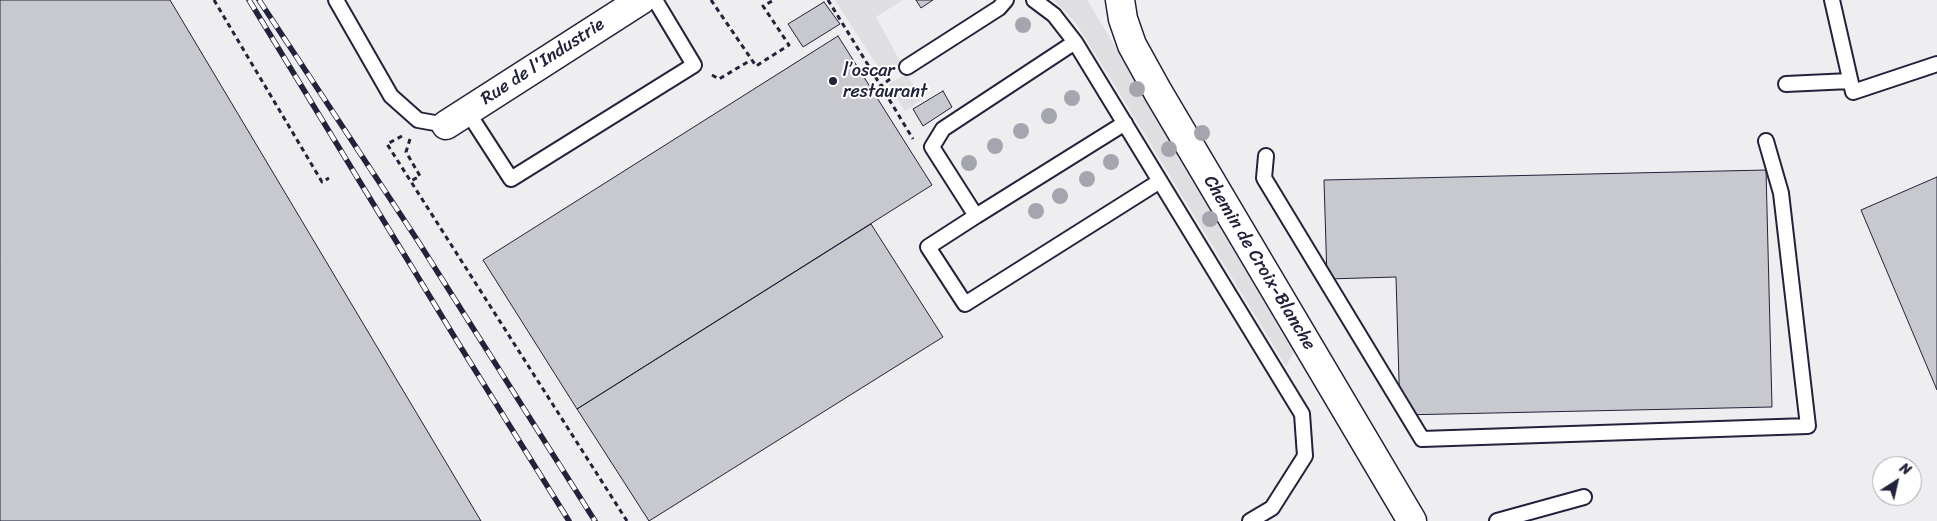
<!DOCTYPE html>
<html>
<head>
<meta charset="utf-8">
<style>
	body { margin:0 }
	#map { position:relative; width:1937px; height:521px; overflow:hidden; background:#fff; font-family:Sriracha,sans-serif }
	canvas { display:block }
	.north { position:absolute; left:1872px; top:456px; width:50px; height:50px; box-sizing:border-box; background:#fff; border:1px solid #a7a7b1; border-radius:50%; rotate:35deg; font-size:14px; font-weight:700; line-height:20px; text-align:center; color:#22223b }
	.north::after { content:''; display:block; margin:auto; width:18px; height:22px; background:#22223b; clip-path:polygon(50% 0,100% 100%,50% 72%,0 100%) }
</style>
</head>
<body>
<div id="map">
<canvas width="1937" height="521"></canvas>
<div class="north">N</div>
</div>
<script>
const c = document.querySelector('canvas').getContext('2d');
c.lineJoin = 'round';
function paint(path, color) {
  c.fillStyle = color;
  c.fill(path, 'evenodd');
}
function poly(rows) {
  const path = new Path2D();
  for (const r of rows) {
    path.moveTo(r[0], r[1]);
    for (let i = 2; i < r.length; i += 2) path.lineTo(r[i], r[i + 1]);
  }
  return path;
}
function trace(path, color, width, dash) {
  c.strokeStyle = color;
  c.lineWidth = width;
  c.lineCap = dash ? 'butt' : 'round';
  c.setLineDash(dash || []);
  c.stroke(path);
}
function drawText(font, color, halo, rows, align = 'center') {
  c.font = font + ' Sriracha,sans-serif';
  c.lineWidth = 4;
  c.setLineDash([]);
  c.textBaseline = 'middle';
  c.strokeStyle = halo;
  c.fillStyle = color;
  for (const [text, x, y, turn = 0] of rows) {
    c.save();
    c.translate(x, y);
    c.rotate((+turn || 0) * Math.PI / 180);
    c.textAlign = isNaN(turn) ? turn : align;
    if (halo) c.strokeText(text, 0, 0);
    c.fillText(text, 0, 0);
    c.restore();
  }
}
paint(poly([
	[0,0,1937,0,1937,521,0,521],
	[1882,466,1912,466,1912,496,1882,496]
]), '#eeeef1');
paint(poly([
	[835,0,903,0,876,17,901,63,883,75],
	[1054,0,1087,0,1297,346,1286,366,1109,76,1075,22],
	[906,74,923,99,905,111,889,84]
]), '#dfdfe2');
const building = poly([
	[0,0,170,0,481,521,0,521,0,0],
	[916,0,933,0,921,8,916,0],
	[824,2,840,24,803,47,788,24,824,2],
	[838,36,932,185,577,409,483,260,838,36],
	[943,91,952,107,923,126,913,109,943,91],
	[1766,170,1772,407,1400,415,1396,277,1327,279,1324,180,1766,170],
	[1937,177,1937,390,1861,210,1937,177],
	[871,224,943,337,649,521,577,409,871,224]
]);
paint(building, '#c8c8cf');
trace(building, '#22223b', 1);
const service = poly([
	[336,0,391,96,418,120,446,125],
	[1034,0,1054,15,1075,42,1302,414,1305,456,1272,508,1250,521],
	[1832,0,1853,92,1937,64],
	[1075,42,943,129,932,147,976,216,1125,123],
	[907,67,999,8,1006,0],
	[1786,84,1850,81],
	[467,111,511,179,694,65,655,0],
	[1266,156,1264,178,1422,439,1808,426,1781,193,1766,141],
	[976,216,928,247,965,304,1160,181],
	[1497,521,1584,497]
]);
const minor = poly([
	[1120,0,1123,19,1132,45,1158,92,1412,521],
	[446,125,641,0]
]);
trace(service, '#22223b', 18);
trace(minor, '#22223b', 31);
trace(poly([
	[214,0,322,182,329,178],
	[711,0,756,66,789,45,763,6,774,0],
	[828,0,881,86],
	[712,75,719,79,751,60],
	[890,79,881,86,913,139],
	[402,136,387,144,627,521],
	[410,139,406,152,420,176,411,181]
]), '#22223b', 3, [5, 4]);
trace(service, '#fff', 14);
trace(minor, '#fff', 28);
const rail = poly([
	[249,0,460,346,569,521],
	[259,0,416,238,595,521]
]);
trace(rail, '#22223b', 5.5);
trace(rail, '#fff', 4, [11]);
c.fillStyle = '#a5a5af';
for (const [x, y] of [
	[1023,25],
	[1137,89],
	[1072,98],
	[1049,116],
	[1021,131],
	[1202,133],
	[995,146],
	[1169,149],
	[1111,162],
	[969,163],
	[1087,179],
	[1060,196],
	[1036,211],
	[1210,219]
]) {
  c.beginPath();
  c.arc(x, y, 8, 0, 2 * Math.PI);
  c.fill();
}
for (const [x, y, r, color] of [
	[833,81,5,"#22223b"]
]) {
  const dot = new Path2D();
  dot.arc(x, y, r, 0, 2 * Math.PI);
  c.fillStyle = color;
  c.fill(dot);
  trace(dot, '#fff', 2);
}
drawText('18px', '#22223b', '#fff', [
	["Rue de l'Industrie",543,62,-33],
	["Chemin de Croix-Blanche",1259,263,59]
]);
drawText('18px', '#22223b', '#fff', [
	["l’oscar",843,71],
	["restaurant",843,92]
], 'left');
</script>
</body>
</html>
